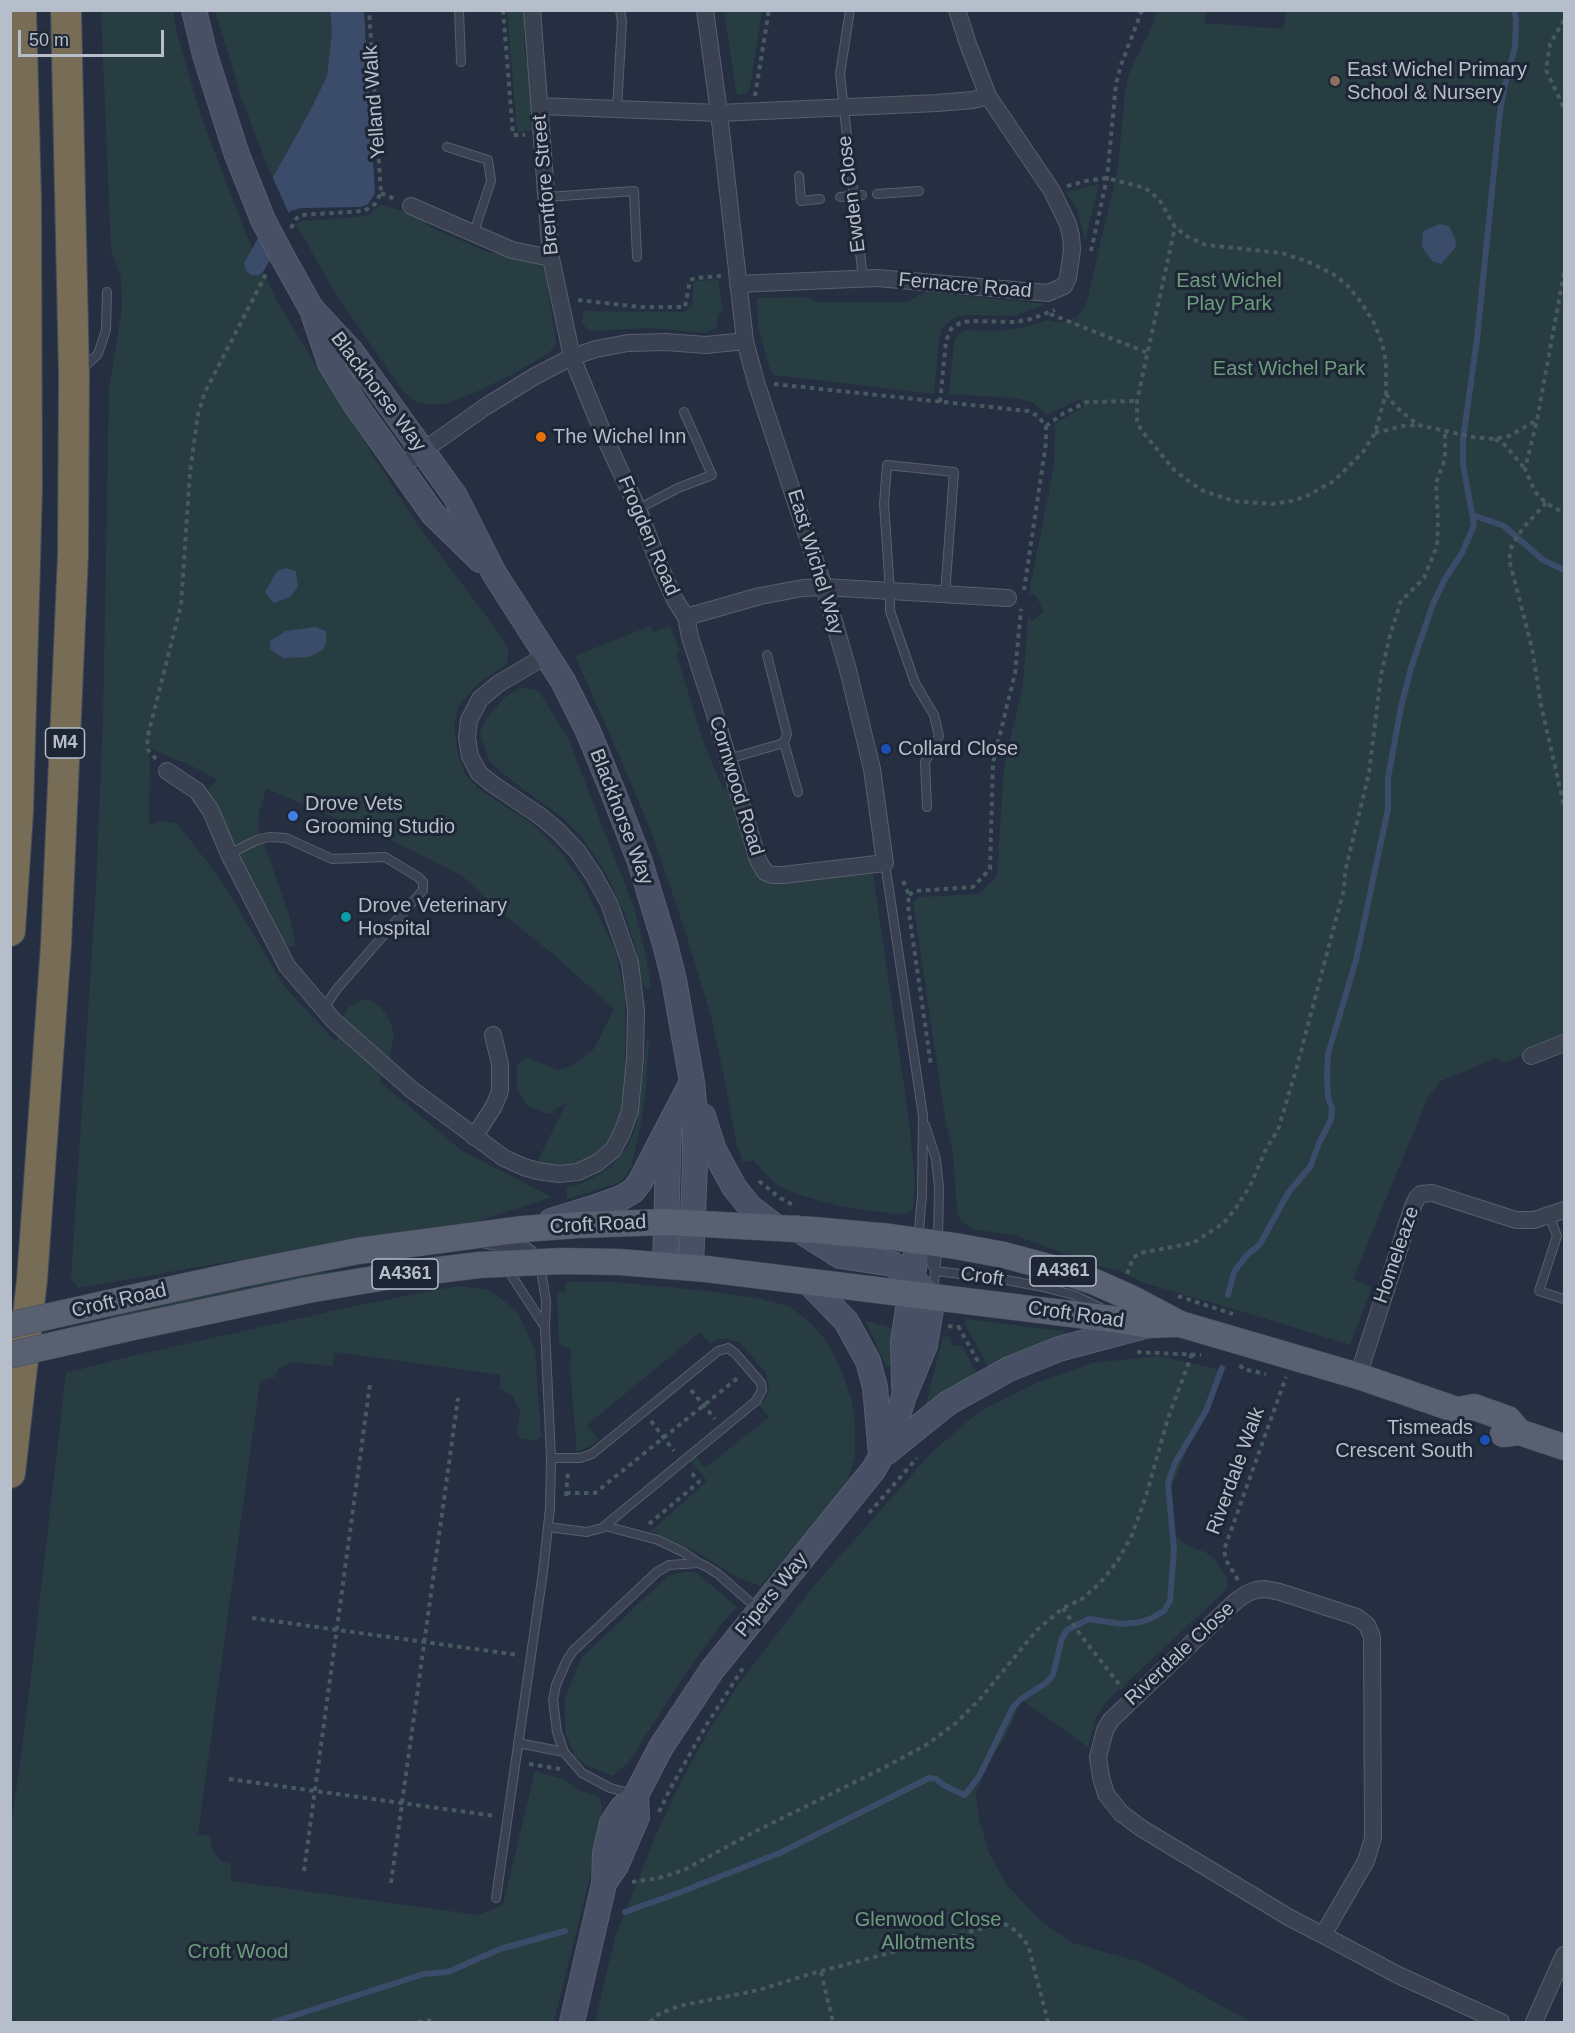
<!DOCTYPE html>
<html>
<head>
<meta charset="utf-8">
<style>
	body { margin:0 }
	#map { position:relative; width:1575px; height:2033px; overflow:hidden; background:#252f41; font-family:Arial,sans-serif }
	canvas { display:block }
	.frame { position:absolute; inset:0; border:12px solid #b6bdcb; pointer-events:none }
	.scale { position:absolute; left:18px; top:30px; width:146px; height:27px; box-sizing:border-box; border:3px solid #b6bdcb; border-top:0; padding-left:8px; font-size:18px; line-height:21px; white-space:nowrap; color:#b6bdcb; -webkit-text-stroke:4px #1e2636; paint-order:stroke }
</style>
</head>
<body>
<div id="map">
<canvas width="1575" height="2033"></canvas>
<div class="frame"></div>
<div class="scale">50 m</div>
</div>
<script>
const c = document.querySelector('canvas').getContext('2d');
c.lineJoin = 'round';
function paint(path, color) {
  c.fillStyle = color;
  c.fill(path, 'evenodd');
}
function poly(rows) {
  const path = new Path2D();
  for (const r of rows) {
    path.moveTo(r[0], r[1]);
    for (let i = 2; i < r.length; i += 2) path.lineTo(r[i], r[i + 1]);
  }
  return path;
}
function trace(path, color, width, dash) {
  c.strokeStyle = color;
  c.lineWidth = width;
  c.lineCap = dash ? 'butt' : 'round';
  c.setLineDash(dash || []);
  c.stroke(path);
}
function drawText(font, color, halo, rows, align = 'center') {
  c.font = font + ' Arial,sans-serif';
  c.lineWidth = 6;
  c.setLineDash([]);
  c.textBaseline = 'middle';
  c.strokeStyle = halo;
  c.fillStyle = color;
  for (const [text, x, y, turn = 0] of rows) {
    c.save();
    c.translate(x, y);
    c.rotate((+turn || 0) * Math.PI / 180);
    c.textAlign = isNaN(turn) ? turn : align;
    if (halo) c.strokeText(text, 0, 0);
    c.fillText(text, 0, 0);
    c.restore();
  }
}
paint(poly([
	[101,11,173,11,177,34,202,119,248,239,278,303,322,375,417,524,495,628,509,651,507,664,476,685,458,707,454,726,458,755,465,774,479,789,532,824,561,852,586,889,616,952,625,997,625,1082,620,1120,606,1148,586,1162,558,1168,541,1166,539,1158,567,1102,549,1114,527,1106,517,1088,517,1064,526,1057,558,1070,570,1067,594,1049,614,1009,553,954,504,915,461,875,384,837,318,811,266,788,259,814,258,827,289,915,295,942,295,945,288,948,206,796,209,788,217,780,196,768,147,747,150,762,149,825,160,821,177,823,221,880,284,986,336,1042,344,1014,349,1007,363,999,372,1001,381,1007,390,1021,394,1035,389,1061,379,1081,462,1151,552,1197,472,1223,347,1241,78,1288,71,1279,96,887,103,720,109,389,122,308,121,278,111,250],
	[215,11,330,11,332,32,327,76,309,113,272,178,242,100],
	[507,11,524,11,524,46,529,79,532,131,517,132],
	[724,11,762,11,750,88,747,94,738,95,736,91],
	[1156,11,1205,11,1205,23,1284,29,1285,11,1564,11,1564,1033,1525,1049,1525,1054,1504,1063,1496,1058,1441,1081,1428,1097,1353,1279,1372,1287,1350,1345,1260,1317,1141,1282,1120,1271,1098,1266,1017,1236,972,1229,959,1218,957,1211,953,1152,945,1118,913,901,920,897,979,894,997,876,1004,767,1023,685,1028,616,1032,621,1044,612,1036,596,1029,593,1054,466,1055,423,1084,407,1080,399,1047,415,1032,402,1014,398,949,394,954,342,957,335,965,330,993,331,1017,329,1047,320,1059,323,1076,318,1086,305,1118,168,1125,92,1130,71,1154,23],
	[1099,184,1085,242,1077,208,1066,192],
	[380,205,417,215,430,227,490,253,500,253,542,264,545,270,556,343,554,347,549,353,515,373,472,394,443,404,430,405,414,401,402,390,335,293,296,224,303,221,367,216],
	[718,280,723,311,719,313,716,327,705,333,650,328,589,331,582,323,583,311,683,312,693,305,693,284,696,281],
	[928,292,1047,304,1013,316,971,315,958,316,951,320,942,328,939,340,934,394,774,375,770,370,758,327,757,298,807,297,815,302,908,302,918,295],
	[650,626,653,632,670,626,680,651,676,654,705,746,723,788,728,787,752,868,760,877,808,879,873,874,909,1120,915,1183,913,1208,908,1213,893,1214,840,1206,799,1195,775,1184,753,1160,743,1162,736,1142,724,1076,711,1016,685,931,654,839,623,764,575,656],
	[520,688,534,689,540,693,568,738,634,908,646,956,651,987,647,990,643,984,636,949,625,914,607,875,583,839,562,817,512,781,489,761,480,733,486,719,504,698],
	[647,1036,649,1042,646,1088,641,1123,632,1165,624,1179,615,1184,567,1199,566,1187,578,1185,600,1174,612,1166,628,1146,634,1133,638,1116],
	[344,1271,345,1272,110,1321,109,1314,303,1273],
	[566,1282,614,1282,707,1291,763,1299,790,1307,811,1323,828,1343,842,1372,852,1401,855,1423,855,1456,848,1480,829,1509,760,1586,737,1577,693,1550,651,1531,707,1481,691,1461,696,1457,705,1468,769,1417,759,1405,766,1398,769,1390,766,1373,740,1343,728,1339,719,1339,710,1344,700,1332,587,1425,599,1440,577,1453,570,1369,571,1350,559,1344,557,1293,565,1292],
	[457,1286,489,1290,517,1311,535,1350,541,1437,534,1441,519,1438,517,1431,520,1411,512,1395,499,1389,501,1375,335,1352,332,1366,293,1362,279,1368,275,1377,260,1381,198,1834,209,1836,212,1849,217,1856,221,1861,231,1864,231,1881,478,1915,503,1905,535,1771,566,1780,578,1790,599,1797,602,1806,600,1836,554,2022,11,2022,11,1827,27,1711,66,1373,132,1356,364,1304],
	[966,1319,1063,1331,1066,1333,1066,1336,990,1370,965,1324],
	[865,1320,895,1329,891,1366,886,1366],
	[946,1336,950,1337,952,1346,960,1345,963,1347,978,1375,925,1407,942,1342,943,1337],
	[1159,1356,1220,1370,1168,1496,1170,1533,1191,1547,1205,1552,1215,1559,1227,1578,1227,1589,1107,1701,1096,1718,1088,1747,1022,1700,1006,1735,989,1762,976,1792,979,1819,989,1853,1006,1884,1041,1921,1073,1943,1144,1963,1251,2022,595,2022,615,1937,658,1830,685,1774,712,1725,742,1679,817,1582,933,1451,980,1411,1034,1384,1092,1363],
	[684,1572,696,1572,737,1607,719,1627,682,1679,628,1763,613,1776,586,1765,575,1756,566,1735,565,1719,565,1697,582,1657,668,1576]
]), '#273d42');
paint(poly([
	[330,11,364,11,375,194,368,204,361,207,301,208,290,211,260,265,244,228,309,113,327,76,332,32],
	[1440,224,1449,226,1455,238,1456,247,1441,264,1432,261,1422,247,1423,231],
	[286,568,296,571,298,587,290,597,274,603,265,592,277,571],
	[316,627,326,631,326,641,324,649,309,657,283,658,270,649,270,641,286,631]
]), '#3b4b6a');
paint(poly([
	[271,174,290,216,261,268,242,224]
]), '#252f41');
trace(poly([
	[1473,515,1504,526,1543,560,1564,570],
	[1228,1295,1234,1272,1246,1256,1260,1244,1288,1193,1310,1167,1320,1141,1331,1120,1332,1108,1328,1097,1327,1077,1328,1054,1356,960,1388,809,1388,778,1401,707,1411,668,1433,604,1445,579,1462,553,1474,525,1463,464,1463,439,1477,339,1500,112,1504,89,1515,47,1516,19,1514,10],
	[625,1912,681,1892,782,1852,929,1778,936,1779,945,1786,965,1795,980,1775,1013,1707,1021,1699,1046,1683,1053,1675,1062,1638,1067,1630,1089,1619,1121,1624,1141,1622,1152,1618,1164,1611,1170,1601,1174,1550,1168,1483,1175,1463,1206,1411,1222,1368],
	[274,2022,424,1974,448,1972,500,1949,565,1931]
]), '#3b4b6a', 6);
trace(poly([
	[255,265,272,235]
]), '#3b4b6a', 21);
const service = poly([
	[459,10,461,62],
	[850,10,840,74,863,279],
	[617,109,622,21,620,10],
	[447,147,488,160,491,181,474,232],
	[799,176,801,201,820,199],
	[877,194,919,191],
	[547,197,634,191,637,257],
	[840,197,862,195],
	[81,370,98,354,106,330,107,292],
	[638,509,678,488,712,475,684,412],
	[767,655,787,734,784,743,798,792],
	[728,759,784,743],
	[927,807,925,762,939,736,934,715,915,683,890,611,890,591,884,504,887,465,954,472,945,595],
	[229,854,257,840,269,837,286,838,332,859,385,857,418,877,423,882,423,890,336,990,323,1010],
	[885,863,923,1116,922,1195,918,1241,936,1271],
	[925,1125,936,1159,939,1188,938,1243,933,1293],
	[1549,1215,1557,1236,1539,1291,1564,1299],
	[486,1244,507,1248,527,1247,532,1251,540,1264,546,1301,545,1327,551,1458,550,1508,543,1572,496,1898],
	[506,1267,545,1327],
	[936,1271,1001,1279,1043,1287,1074,1295,1101,1308],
	[605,1526,658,1540,683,1552,699,1563],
	[548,1527,587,1532,602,1528,756,1401,762,1390,761,1383,736,1354,728,1348,718,1351,592,1454,580,1458,551,1458],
	[518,1743,564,1752],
	[633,1794,610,1788,582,1773,564,1752,557,1732,553,1700,556,1685,567,1660,573,1651,657,1572,669,1565,699,1563,707,1567,718,1574,758,1609]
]);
const minor = poly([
	[532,10,551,258,572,357,605,438,638,509,661,569,675,600,686,617,760,596,803,588,824,587,1008,598],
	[540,106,719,113,937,103,973,100,988,96],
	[411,206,512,250,551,258],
	[738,284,877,278,1048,293,1064,286,1068,278,1072,250,1071,236,1068,224,1052,191,988,96,968,44,957,10],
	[400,467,485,407,535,376,572,357,596,349,628,343,665,342,706,345,745,341],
	[686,617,690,637,717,721,758,860,765,872,772,875,783,875,885,863,872,769,848,670,824,587,756,382,745,341,719,113,705,10],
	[167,771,197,791,211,811,229,854,287,966,334,1021,412,1090,504,1158,524,1167,538,1171,559,1174,578,1172,597,1163,613,1150,622,1133,630,1111,635,1058,636,1010,630,963,609,903,594,876,578,852,558,831,540,816,491,783,479,773,470,756,467,738,469,720,480,699,498,684,547,655],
	[1531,1056,1564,1043],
	[474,1137,494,1106,500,1091,500,1064,493,1035],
	[1358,1376,1413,1206,1417,1198,1421,1194,1432,1193,1516,1220,1534,1220,1564,1210],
	[1323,1935,1366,1861,1373,1838,1372,1637,1367,1625,1357,1617,1280,1592,1265,1589,1256,1590,1246,1594,1236,1601,1111,1720,1105,1730,1098,1757,1101,1777,1106,1794,1121,1813,1141,1828,1290,1918,1323,1935,1398,1975,1501,2022],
	[1534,2022,1564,1955]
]);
const secondary = poly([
	[194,10,205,55,236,152],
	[311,308,351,351,455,496,494,573,563,681,588,731,613,792,640,862,665,944,674,980,692,1082,695,1113,695,1164,691,1267],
	[314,316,330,363,355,404,433,514,480,560],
	[703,1116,714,1150,734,1187,750,1207,776,1227],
	[551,1221,596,1207,621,1198,633,1191,640,1182,669,1126],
	[665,1265,669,1126,692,1082],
	[807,1281,846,1321,868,1361,875,1387,881,1455],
	[904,1387,903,1342,918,1241],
	[886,1453,948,1403,1009,1369,1059,1349,1149,1325],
	[605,1882,616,1866,637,1817,636,1795],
	[572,2022,604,1884,605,1853,612,1823,622,1808,636,1795,661,1747,712,1670,874,1469,891,1438,904,1396,925,1345,933,1297,893,1264,840,1256,796,1228]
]);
const primary = poly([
	[122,1300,246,1273,358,1251,523,1229,579,1225,666,1222,814,1230,891,1237,955,1246,1004,1255,1056,1269,1095,1282,1131,1298,1180,1324,1358,1376,1457,1410,1474,1407,1508,1419,1519,1432],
	[124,1329,308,1290,398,1275,479,1265,562,1261,619,1262,706,1269,1112,1319,1149,1325,1177,1324],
	[1503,1434,1519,1432,1564,1447]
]);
const motorway = poly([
	[10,931,18,812,27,489,26,198,21,10],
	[10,1473,32,1280,56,945,73,555,74,375,66,10]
]);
trace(service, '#575f6e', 10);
trace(minor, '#575f6e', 18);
trace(secondary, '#575f6e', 26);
trace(primary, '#434a5a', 27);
trace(motorway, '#444c5b', 32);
trace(poly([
	[503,10,513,135,525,135],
	[1564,20,1550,44,1546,70,1564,108],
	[755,96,769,10],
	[1067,186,1086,181,1107,178,1145,188,1159,199,1175,227,1188,237,1206,245,1282,253,1311,263,1333,274,1347,285,1361,302,1374,323,1382,343,1386,362,1386,393,1375,433,1363,452,1334,481,1305,497,1291,501,1272,504,1233,501,1201,490,1175,471,1141,430,1137,421,1137,401,1175,227],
	[381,193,397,200],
	[291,228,296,219,301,215,364,211,375,204,381,193,369,10],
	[1091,251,1107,178,1116,84,1121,65,1142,10],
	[1564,273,1537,420,1525,469,1535,492,1546,503,1564,513],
	[578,300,640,307,685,307,690,280,696,278,721,276],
	[1050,314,1148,353],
	[774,384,1028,411,1038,416,1046,426,1046,443,1024,590],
	[1386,394,1396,407,1418,425,1473,437,1494,439,1509,436,1537,420],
	[940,402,946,341,951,329,960,323,971,321,1015,322,1031,319,1055,310],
	[1046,426,1064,413,1087,402,1137,401],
	[1375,433,1403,426,1417,425],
	[1495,439,1505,445,1525,469],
	[1546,503,1523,528,1512,545,1509,559,1532,648,1541,705,1564,806],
	[156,759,148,750,147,739,181,605,190,472,198,414,205,392,267,272],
	[903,881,909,895,908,906,931,1066],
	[909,895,915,891,973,887,990,869,993,763,1015,673,1021,609],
	[759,1181,780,1198,795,1206],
	[1127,1274,1133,1258,1140,1253,1193,1243,1224,1223,1236,1208,1250,1186,1267,1147,1278,1130,1296,1070,1344,889,1345,872,1369,773,1381,675,1389,639,1401,601,1424,578,1437,546,1438,521,1436,483,1445,459,1445,430],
	[1178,1296,1233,1314],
	[948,1326,959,1327],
	[958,1326,979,1363],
	[1137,1352,1201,1355],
	[1240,1365,1243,1369,1266,1374],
	[691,1390,715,1419],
	[651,1421,674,1451],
	[566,1493,595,1493,740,1376],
	[566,1496,568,1471],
	[869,1513,917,1458],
	[649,1524,699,1482,690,1471],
	[1238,1580,1226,1560,1224,1550,1286,1377],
	[1063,1608,1079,1633,1122,1688],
	[252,1618,518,1655],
	[529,1764,561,1769],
	[229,1779,495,1816],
	[659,1812,669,1791,707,1724,743,1668],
	[304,1871,370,1384],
	[632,1882,659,1878,684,1870,754,1832,887,1766,926,1745,956,1723,980,1699,1037,1630,1063,1608,1082,1599,1100,1583,1117,1562,1132,1535,1146,1496,1168,1418,1192,1354],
	[391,1883,458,1398],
	[821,1972,833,2022],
	[418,2022,433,2020,436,2022],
	[650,2022,659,2014,679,2006,759,1990,810,1974,999,1924,1007,1925,1016,1931,1028,1945,1048,2022]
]), '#465a5f', 4, [4.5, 4.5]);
trace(service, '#3a4151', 8);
trace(minor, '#3a4151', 16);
trace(secondary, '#475064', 24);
trace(primary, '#586071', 26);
trace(motorway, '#776d56', 30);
const secondaryBridge = poly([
	[236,152,263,220,282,256,311,308]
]);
const primaryBridge = poly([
	[10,1325,122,1300],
	[10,1355,124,1329]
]);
trace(secondaryBridge, '#575f6e', 26, []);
trace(primaryBridge, '#434a5a', 27, []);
trace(secondaryBridge, '#475064', 24);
trace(primaryBridge, '#586071', 26);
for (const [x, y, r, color] of [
	[1335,81,6,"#8d6e63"],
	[541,437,6,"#e8710a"],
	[886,749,6,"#1a4fb4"],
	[293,816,6,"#3f7fe0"],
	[346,917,6,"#0f9aa8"],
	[1485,1440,6,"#1a4fb4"]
]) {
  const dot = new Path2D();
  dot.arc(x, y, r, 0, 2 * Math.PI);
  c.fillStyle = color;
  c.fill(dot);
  trace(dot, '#1e2636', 2);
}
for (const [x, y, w] of [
	[65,743,39],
	[1063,1271,66],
	[405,1274,66]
]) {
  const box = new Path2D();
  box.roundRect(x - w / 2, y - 15, w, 30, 4.5);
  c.fillStyle = '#1e2636';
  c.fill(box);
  trace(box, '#b6bdcb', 1.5);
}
drawText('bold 18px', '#b6bdcb', null, [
	["M4",65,743],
	["A4361",1063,1271],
	["A4361",405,1274]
]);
drawText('20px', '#b6bdcb', '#1e2636', [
	["East Wichel Primary",1347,70],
	["School & Nursery",1347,93],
	["The Wichel Inn",553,437],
	["Collard Close",898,749],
	["Drove Vets",305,804],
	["Grooming Studio",305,827],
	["Drove Veterinary",358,906],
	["Hospital",358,929],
	["Tismeads",1473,1428,"right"],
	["Crescent South",1473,1451,"right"]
], 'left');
drawText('20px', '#b6bdcb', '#1e2636', [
	["Yelland Walk",375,102,-94],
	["Brentfore Street",546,185,-95],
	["Ewden Close",852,194,-97],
	["Fernacre Road",965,286,5],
	["Blackhorse Way",378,392,53],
	["Frogden Road",648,536,67],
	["East Wichel Way",815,562,73],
	["Cornwood Road",736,786,73],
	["Blackhorse Way",621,817,69],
	["Croft Road",598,1225,-3],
	["Homeleaze",1397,1255,-71],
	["Croft",982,1277,8],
	["Croft Road",119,1301,-13],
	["Croft Road",1076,1315,8],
	["Riverdale Walk",1236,1471,-70],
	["Pipers Way",772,1595,-51],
	["Riverdale Close",1180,1654,-43]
]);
drawText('20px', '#6d9c7c', '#1e2636', [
	["East Wichel",1229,281],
	["Play Park",1229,304],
	["East Wichel Park",1289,369],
	["Glenwood Close",928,1920],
	["Allotments",928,1943],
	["Croft Wood",238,1952]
]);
</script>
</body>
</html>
